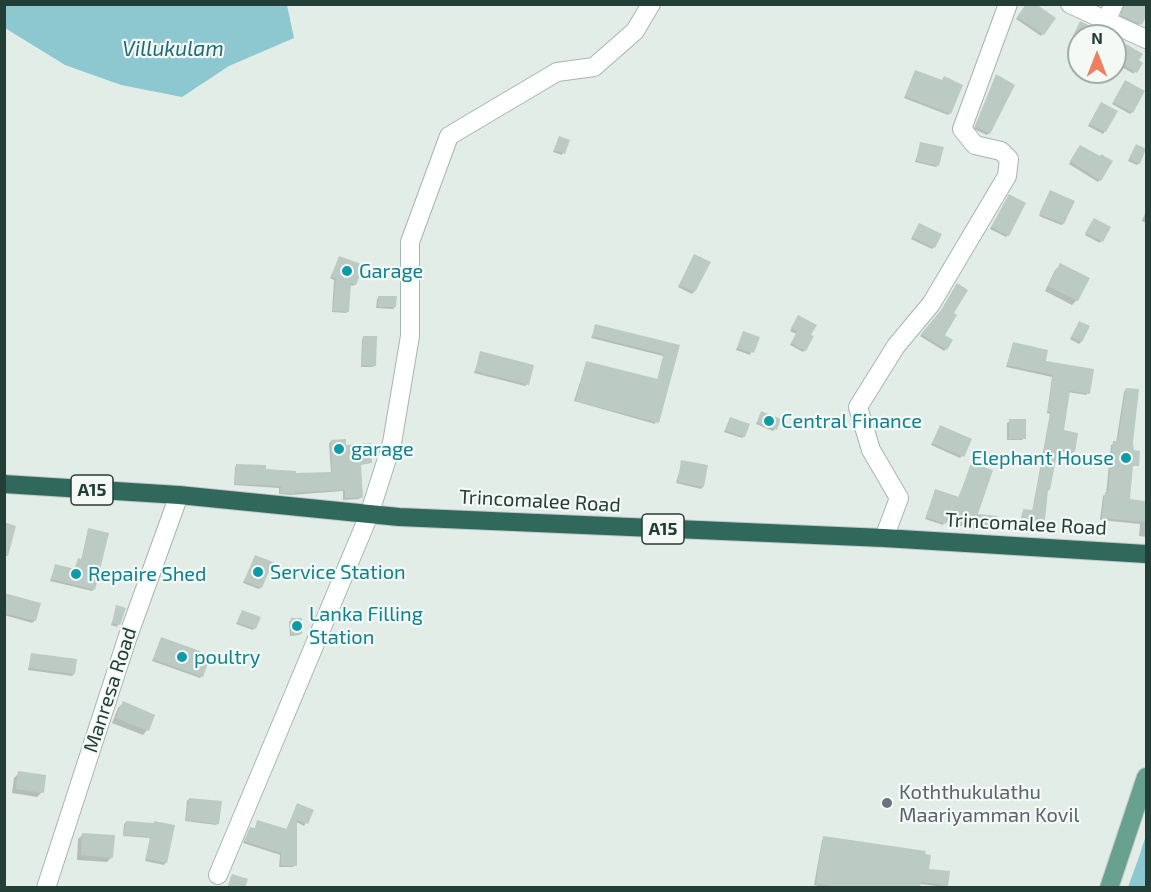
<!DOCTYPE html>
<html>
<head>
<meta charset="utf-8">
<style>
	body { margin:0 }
	#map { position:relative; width:1151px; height:892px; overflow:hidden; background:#e3ede8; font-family:"Exo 2",sans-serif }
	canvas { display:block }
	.frame { position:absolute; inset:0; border:6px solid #233e36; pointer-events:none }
	.north { position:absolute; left:1067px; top:24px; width:60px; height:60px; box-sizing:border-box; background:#f4f9f6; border:2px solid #a0aea9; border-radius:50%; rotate:0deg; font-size:16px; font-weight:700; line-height:24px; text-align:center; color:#233e36 }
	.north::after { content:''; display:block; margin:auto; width:21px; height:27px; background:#ee7f60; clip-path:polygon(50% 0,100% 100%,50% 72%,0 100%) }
</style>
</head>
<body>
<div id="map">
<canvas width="1151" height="892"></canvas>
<div class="frame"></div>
<div class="north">N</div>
</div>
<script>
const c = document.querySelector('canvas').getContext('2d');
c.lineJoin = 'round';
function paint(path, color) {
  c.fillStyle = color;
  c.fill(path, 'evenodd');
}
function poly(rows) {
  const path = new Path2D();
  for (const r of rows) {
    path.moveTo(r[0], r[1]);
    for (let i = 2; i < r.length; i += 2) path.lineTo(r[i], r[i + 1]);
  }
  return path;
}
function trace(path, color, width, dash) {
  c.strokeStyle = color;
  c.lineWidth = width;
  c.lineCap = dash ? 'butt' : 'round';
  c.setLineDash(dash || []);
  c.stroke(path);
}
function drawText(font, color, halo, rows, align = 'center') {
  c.font = font + ' "Exo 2",sans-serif';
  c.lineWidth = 4.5;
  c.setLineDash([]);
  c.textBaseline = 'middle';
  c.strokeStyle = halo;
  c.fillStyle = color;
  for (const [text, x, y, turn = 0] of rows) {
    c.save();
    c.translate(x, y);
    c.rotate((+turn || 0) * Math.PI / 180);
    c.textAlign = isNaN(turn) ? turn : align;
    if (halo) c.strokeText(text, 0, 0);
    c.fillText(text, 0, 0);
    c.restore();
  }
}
paint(poly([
	[287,5,294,38,229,66,182,97,121,85,65,65,5,28,5,5],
	[1146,835,1146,887,1128,887,1139,857]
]), '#8dc8d0');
paint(poly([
	[1027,4,1054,19,1041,36,1016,19],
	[1120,4,1146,4,1146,13,1137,28,1118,19,1121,14],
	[1079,25,1086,36,1079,36,1079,42,1072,39],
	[1124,48,1137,61,1134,74,1115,63],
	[915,72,942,82,950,113,948,115,904,98],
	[996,76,989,133,987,135,974,129],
	[1124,83,1132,112,1130,114,1112,104],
	[1099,106,1116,112,1103,134,1088,126],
	[558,139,563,153,562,155,553,152],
	[921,143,938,165,936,167,915,162],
	[1136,146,1139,163,1137,165,1128,161],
	[1078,148,1100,180,1098,182,1069,164],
	[1049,194,1063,224,1061,225,1039,216],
	[1008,198,1008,235,1006,237,990,229],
	[1146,211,1146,223,1142,221],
	[1092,221,1109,228,1100,243,1085,235],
	[917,227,934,247,932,249,911,239],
	[339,258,355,284,353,286,350,285,348,311,346,313,332,312,334,280,330,278],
	[693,258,694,292,692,294,678,287],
	[1060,265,1077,300,1072,305,1045,291,1055,270],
	[379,297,395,307,393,309,376,308,377,299],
	[952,313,943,336,946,349,944,351,920,336,939,314],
	[797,319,805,350,803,352,790,345,796,334,790,331],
	[1079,323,1081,342,1079,344,1070,339],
	[596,326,678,346,655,424,574,401,586,363,657,381,663,356,591,338],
	[743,333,758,338,750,355,736,350],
	[364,337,375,365,373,367,361,367,362,339],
	[1013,344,1088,393,1086,395,1068,392,1063,432,1074,451,1072,453,1056,451,1049,490,1046,492,1042,529,1040,531,1020,528,1022,513,1024,511,1032,512,1050,414,1047,413,1052,377,1006,367],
	[481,353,527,384,525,386,474,373],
	[1126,389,1128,500,1146,503,1146,537,1139,536,1140,524,1100,520,1103,496,1106,494,1111,445,1116,443,1124,392],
	[761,413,775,429,773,431,756,424],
	[729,421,744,436,742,438,724,432],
	[1010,421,1024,438,1022,440,1007,440,1007,423],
	[939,429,962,456,960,458,931,445],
	[331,441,345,446,370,463,360,465,361,497,359,499,343,500,343,491,291,495,279,494,279,488,234,485,235,467,237,465,294,475,331,474,329,443],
	[682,462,703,487,701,489,676,483],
	[972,464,976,515,995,528,993,530,971,529,945,521,943,525,925,519,935,491,958,498],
	[88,530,94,589,92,591,50,581,56,565,74,570,77,562,81,560],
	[255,556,261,587,259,589,243,583],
	[4,594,39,604,34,621,32,623,4,615],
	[117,607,124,609,117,627,111,625],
	[242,611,254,628,253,630,236,624],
	[291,620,301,633,299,635,290,636,289,622],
	[161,639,202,676,200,678,152,661],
	[31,655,74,674,72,676,28,670],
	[123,703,147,730,143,735,112,723,118,708],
	[19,773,42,792,37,797,12,793,14,778],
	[189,799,218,823,216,825,185,821,187,801],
	[296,807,312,811,304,826,296,822,295,865,293,867,279,867,280,855,243,843,249,831,254,830,258,822,286,830],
	[126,822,152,825,166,862,164,865,145,861,150,838,123,836,124,824],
	[83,834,112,857,107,862,77,860,78,839],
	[824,838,928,870,947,885,945,887,919,884,919,888,827,888,814,885,822,840]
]), '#0003');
paint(poly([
	[1026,4,1036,4,1056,18,1044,35,1017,17],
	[1125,4,1146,4,1146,16,1142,25,1121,15],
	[1080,21,1092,27,1088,36,1073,36],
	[1126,44,1143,54,1139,60,1143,63,1137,73,1116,60],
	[915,70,942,80,944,76,963,85,951,114,905,96],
	[996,74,1015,85,990,134,975,126],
	[1125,80,1145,91,1133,113,1113,102],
	[1101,102,1118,111,1106,132,1089,124],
	[559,136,570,140,565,154,554,150],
	[920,142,944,147,939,166,916,161],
	[1136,144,1146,149,1140,164,1129,158],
	[1080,145,1100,156,1101,154,1113,161,1101,181,1070,161],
	[1050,190,1075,201,1064,224,1039,214],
	[1009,194,1026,203,1009,236,991,227],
	[1094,218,1111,227,1103,242,1085,233],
	[919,223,942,234,935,248,912,237],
	[694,254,711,262,695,292,679,285],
	[339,256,364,265,356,285,351,283,349,312,333,311,336,278,331,277],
	[1060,263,1090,278,1078,301,1048,286],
	[957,283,968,290,954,313,957,315,945,335,953,340,947,350,921,334,941,310],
	[378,296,397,296,396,307,378,307],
	[798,315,817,325,811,335,814,336,806,351,791,343,797,332,791,328],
	[1079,321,1090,326,1082,342,1071,337],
	[595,324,680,345,659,423,576,401,586,361,658,379,664,354,592,336],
	[743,331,760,337,754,353,737,348],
	[363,336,377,336,376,366,362,365],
	[1013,342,1048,350,1046,361,1094,369,1090,394,1070,391,1064,430,1078,433,1075,452,1058,449,1050,490,1048,490,1044,529,1021,527,1023,509,1033,510,1051,412,1048,411,1053,375,1007,365],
	[480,351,534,365,529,385,475,371],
	[1126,388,1139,389,1133,443,1134,450,1140,451,1139,466,1133,466,1130,499,1146,501,1146,522,1102,518,1105,492,1108,493,1113,441,1118,441],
	[761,411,781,419,777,430,757,422],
	[730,417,750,424,745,437,725,430],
	[1009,419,1026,419,1026,439,1009,439],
	[940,425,972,439,964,457,932,443],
	[346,439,346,445,371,443,372,463,361,464,363,498,345,498,345,490,295,492,295,494,280,493,281,486,235,484,236,464,266,465,266,469,296,471,296,473,332,472,331,440],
	[681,460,708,465,704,487,678,482],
	[971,463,993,470,978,514,998,516,997,529,973,528,948,519,946,524,926,517,935,489,959,497],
	[4,522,16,526,8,556,4,556],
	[88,528,109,533,95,590,51,579,55,564,75,569,78,558,82,559],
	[255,555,273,562,262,588,244,581],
	[4,593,41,603,36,621,4,613],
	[116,605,126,608,120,625,112,623],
	[242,610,261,617,256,629,237,622],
	[291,618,302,618,302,634,291,634],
	[161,637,211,655,203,677,153,659],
	[31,653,77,659,75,674,29,668],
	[123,701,155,715,149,731,116,718],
	[18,771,46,775,44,793,16,789],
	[189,798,222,801,219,824,186,820],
	[297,803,314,810,308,824,297,820,297,866,281,865,281,853,244,841,250,827,255,828,257,820,287,829],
	[126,821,154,823,154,821,175,825,167,863,146,859,151,837,124,835],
	[82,833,115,835,113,858,81,855],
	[823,836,926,851,925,854,931,855,929,869,950,871,948,886,921,882,920,888,829,888,830,886,816,884],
	[232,874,248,879,245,888,227,888]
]), '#bccac4');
const minor = poly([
	[1070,4,1146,39],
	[1106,21,1114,4],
	[884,538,899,498,871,450,858,407,896,346,931,304,1007,176,1009,159,1001,151,975,145,962,129,1008,4],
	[218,875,369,515,392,443,410,336,410,242,449,136,557,72,594,67,635,31,651,4],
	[46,888,127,639,179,495]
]);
const major = poly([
	[1109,888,1146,777]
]);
const highway = poly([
	[4,484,179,495,399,517,884,538,1146,554]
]);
trace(minor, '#a6b5af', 20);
trace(major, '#c1c9c7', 20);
trace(highway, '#c1c9c7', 20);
trace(minor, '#fff', 18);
trace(major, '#69a191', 18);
trace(highway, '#30695c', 18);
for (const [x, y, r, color] of [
	[347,271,6,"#0f9aa8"],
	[769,421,6,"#0f9aa8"],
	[339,449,6,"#0f9aa8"],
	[1126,458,6,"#0f9aa8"],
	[258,572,6,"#0f9aa8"],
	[76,574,6,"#0f9aa8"],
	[297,626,6,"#0f9aa8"],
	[182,657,6,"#0f9aa8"],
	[887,803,6,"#6b7280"]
]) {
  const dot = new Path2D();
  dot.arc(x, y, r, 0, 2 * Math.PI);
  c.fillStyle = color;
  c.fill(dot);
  trace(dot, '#f4f9f6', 2);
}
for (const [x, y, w] of [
	[92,490,42],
	[663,529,42]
]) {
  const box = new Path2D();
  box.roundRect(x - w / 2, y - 15, w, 30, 4.5);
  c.fillStyle = '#f4f9f6';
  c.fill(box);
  trace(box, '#233e36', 1.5);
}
drawText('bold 18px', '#233e36', null, [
	["A15",92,490],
	["A15",663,529]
]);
drawText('20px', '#0d838f', '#f4f9f6', [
	["Garage",359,271],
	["Central Finance",781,421],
	["garage",351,449],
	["Elephant House",1114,458,"right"],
	["Service Station",270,572],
	["Repaire Shed",88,574],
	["Lanka Filling",309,614],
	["Station",309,637],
	["poultry",194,657]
], 'left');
drawText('20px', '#233e36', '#f4f9f6', [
	["Trincomalee Road",540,501,3],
	["Trincomalee Road",1026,524,3],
	["Manresa Road",110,690,-72]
]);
drawText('20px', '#5b616d', '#f4f9f6', [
	["Koththukulathu",899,792],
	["Maariyamman Kovil",899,815]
], 'left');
drawText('italic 21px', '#1f6c78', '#f4f9f6', [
	["Villukulam",173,49]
]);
</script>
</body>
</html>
